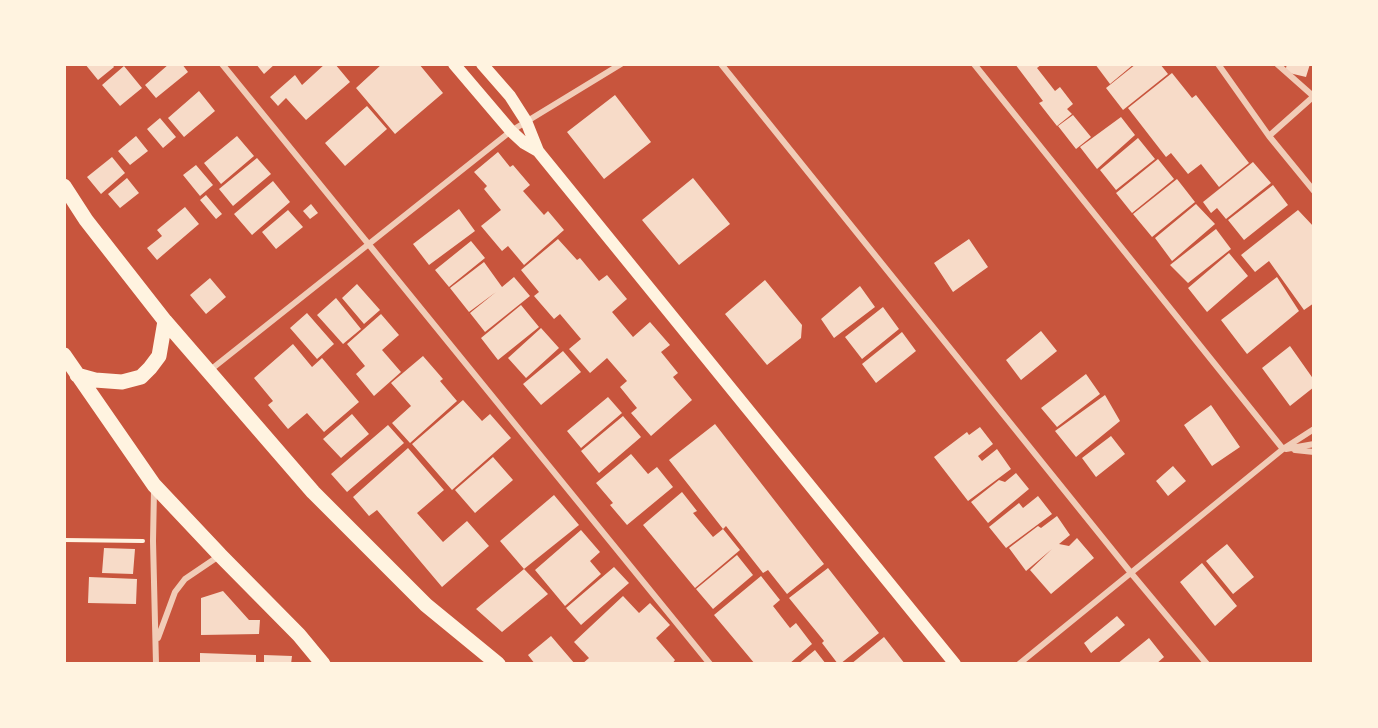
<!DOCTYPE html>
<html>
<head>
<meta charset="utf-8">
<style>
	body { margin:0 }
	#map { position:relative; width:1378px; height:728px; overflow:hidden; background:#c8553d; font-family:Cabin,sans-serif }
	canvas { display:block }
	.frame { position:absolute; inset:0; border:66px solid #fff3e0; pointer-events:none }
</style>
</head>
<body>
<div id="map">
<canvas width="1378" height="728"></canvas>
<div class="frame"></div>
</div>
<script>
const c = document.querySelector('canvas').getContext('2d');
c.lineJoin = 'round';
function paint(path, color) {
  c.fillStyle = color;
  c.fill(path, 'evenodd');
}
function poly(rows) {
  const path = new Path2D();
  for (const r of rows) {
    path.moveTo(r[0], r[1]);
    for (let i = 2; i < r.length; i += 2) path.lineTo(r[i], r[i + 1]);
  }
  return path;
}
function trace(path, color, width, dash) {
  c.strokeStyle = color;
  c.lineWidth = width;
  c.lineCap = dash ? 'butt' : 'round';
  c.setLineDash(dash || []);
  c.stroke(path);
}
paint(poly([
	[85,64,112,64,114,67,98,80],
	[169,64,182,64,188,72,156,98,145,85],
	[256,64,275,64,264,74],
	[325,64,335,64,350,82,306,120,286,98,278,106,270,97,295,75,302,85],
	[382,64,419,64,443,93,395,134,356,88],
	[1015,64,1042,64,1037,68,1055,91,1060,87,1073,104,1067,109,1072,114,1057,126,1039,103,1043,101],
	[1095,64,1134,64,1110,84],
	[1136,64,1160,64,1168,74,1123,110,1106,88],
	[1287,64,1310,64,1306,77,1285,72],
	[124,66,142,88,120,106,102,85],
	[1172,73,1192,98,1196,95,1249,163,1219,187,1201,164,1188,174,1171,153,1166,157,1128,108],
	[199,91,215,111,184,137,168,118],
	[615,95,651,142,604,179,567,132],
	[367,106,387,129,345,166,325,143],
	[1073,115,1091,137,1076,149,1058,126],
	[1121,117,1135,135,1097,169,1080,147],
	[160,118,176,137,163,148,147,129],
	[136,136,148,151,130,165,118,151],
	[237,136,254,156,221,184,204,163],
	[1138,138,1155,159,1116,190,1100,170],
	[498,152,510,167,513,165,530,185,523,191,544,215,548,211,564,230,524,265,508,246,502,251,481,226,501,210,484,189,487,186,474,172],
	[112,157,125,173,101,194,87,177],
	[257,158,271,174,233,206,219,189],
	[1158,159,1174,179,1132,213,1116,193],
	[1253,162,1271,183,1226,219,1217,208,1211,213,1203,202],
	[196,165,213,185,200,196,183,175],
	[127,178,139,193,120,208,108,194],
	[693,178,730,224,679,265,642,220],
	[1177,179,1195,202,1152,237,1133,214],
	[273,181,290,202,252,235,234,214],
	[1273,185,1288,205,1244,240,1228,220],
	[206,195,222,214,216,219,200,200],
	[311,204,318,213,310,219,303,211],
	[1196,204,1215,224,1172,261,1155,238],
	[185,207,199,224,157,260,147,248,162,236,157,230],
	[459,209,475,231,429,265,413,244],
	[288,210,303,227,276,249,262,232],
	[1298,210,1314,227,1314,303,1304,310,1269,261,1255,272,1241,255],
	[1216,229,1231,249,1188,283,1170,265],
	[558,239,577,260,580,258,599,281,607,275,627,299,612,312,633,337,650,322,670,345,661,352,678,373,673,377,692,400,651,436,631,413,637,408,620,387,627,381,607,358,590,373,569,349,581,339,560,314,554,319,534,296,539,292,521,270],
	[969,239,988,267,953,292,934,263],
	[471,241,485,258,449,287,435,270],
	[1229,253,1248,276,1207,312,1188,288],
	[484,262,502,287,514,277,530,296,485,332,470,313,496,292,469,312,450,288],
	[1277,277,1299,311,1247,354,1221,320],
	[210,278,226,297,206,314,190,295],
	[765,280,802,325,801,338,767,365,725,314],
	[357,284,380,310,364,324,342,298],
	[860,286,875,307,834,338,821,319],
	[336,298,361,329,343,344,317,315],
	[521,305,539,327,498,360,481,338],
	[883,307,899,329,862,359,845,337],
	[307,313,334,344,317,359,290,328],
	[381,314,399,335,382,350,401,372,374,396,356,374,365,366,347,344],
	[541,328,559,348,526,378,508,358],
	[1041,331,1057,351,1021,380,1006,360],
	[902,332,916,351,876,383,862,364],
	[293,344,312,367,322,358,359,402,324,432,307,413,288,429,268,405,273,401,254,378],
	[1290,346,1314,380,1314,387,1290,406,1262,368],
	[563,351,581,372,541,405,523,384],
	[423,356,443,379,440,381,457,401,410,443,392,423,411,406,391,383],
	[1086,374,1100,394,1057,427,1041,408],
	[1105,395,1120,421,1076,457,1055,431],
	[608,397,622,413,581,448,567,431],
	[463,400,482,421,490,414,511,438,452,490,412,444],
	[1211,405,1240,447,1212,466,1184,425],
	[352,414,369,434,341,458,323,439],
	[623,416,641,437,599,473,581,451],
	[715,424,824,564,787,594,768,570,763,573,726,526,723,529,669,460],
	[388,425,404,443,347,492,331,474],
	[980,427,993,444,978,456,982,461,997,449,1011,469,968,501,934,457,967,432,969,435],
	[1111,436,1125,454,1096,477,1082,458],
	[408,448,444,490,417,513,443,542,467,521,489,546,442,587,377,510,369,516,353,497],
	[631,454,648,474,657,467,673,487,627,525,610,505,613,503,596,483],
	[493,457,513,480,475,513,455,490],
	[1173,466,1186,481,1168,496,1156,481],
	[1016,473,1029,489,988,523,971,502,999,480,1005,482],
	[682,492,697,511,693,513,713,537,723,529,740,550,695,588,643,525],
	[554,495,579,525,524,569,500,541],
	[1038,496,1052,514,1006,548,989,527,1019,503,1023,508],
	[1057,516,1070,535,1059,544,1069,546,1077,538,1094,558,1051,594,1030,570,1052,549,1026,571,1009,548,1038,526,1041,528],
	[581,530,600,552,590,561,601,574,565,606,535,570],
	[1227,544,1254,577,1233,594,1206,561],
	[104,548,135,549,133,574,102,573],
	[737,555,753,575,713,609,696,589],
	[1202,563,1237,606,1215,626,1180,582],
	[614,567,629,583,581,625,566,608],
	[828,568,879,633,840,664,838,664,822,643,824,641,789,598],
	[524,569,548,594,502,632,476,609],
	[761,576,780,600,773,606,790,628,796,623,812,644,789,664,755,664,714,615],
	[89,577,137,579,136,604,88,603],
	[223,591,249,620,260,620,259,634,201,635,201,598],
	[623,596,639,613,650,603,670,625,656,638,675,660,672,664,582,664,589,658,574,642],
	[1117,616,1125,625,1091,653,1084,643],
	[551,636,575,664,535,664,528,655],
	[884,637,905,664,851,664],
	[1149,638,1164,657,1156,664,1117,664],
	[815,650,826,664,798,664],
	[200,653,256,655,256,664,200,664],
	[264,655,292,656,291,664,264,664]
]), '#f7dbc8');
trace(poly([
	[64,540,143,541]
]), '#fff3e0', 4);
trace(poly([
	[222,64,710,664],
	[721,64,1131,573,1207,664],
	[974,64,1283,449],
	[1218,64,1269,136,1314,191],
	[1277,64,1312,95],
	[1269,136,1314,96],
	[209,371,511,131,621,64],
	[1286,449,1314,444],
	[1295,450,1314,452],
	[154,490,153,541,156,664],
	[158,638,175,592,185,579,219,556],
	[1019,664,1283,449,1314,429]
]), '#f1ccb7', 6);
trace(poly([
	[454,64,511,131,524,143,538,151],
	[482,64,510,96,526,121,538,151,542,156,955,664]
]), '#fff3e0', 12);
trace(poly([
	[64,186,86,220,165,321,313,492,426,605,498,664],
	[64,355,154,485,220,555,299,635,323,664],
	[77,375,95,380,122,382,141,377,150,368,159,356,165,321]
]), '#fff3e0', 15);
</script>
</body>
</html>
